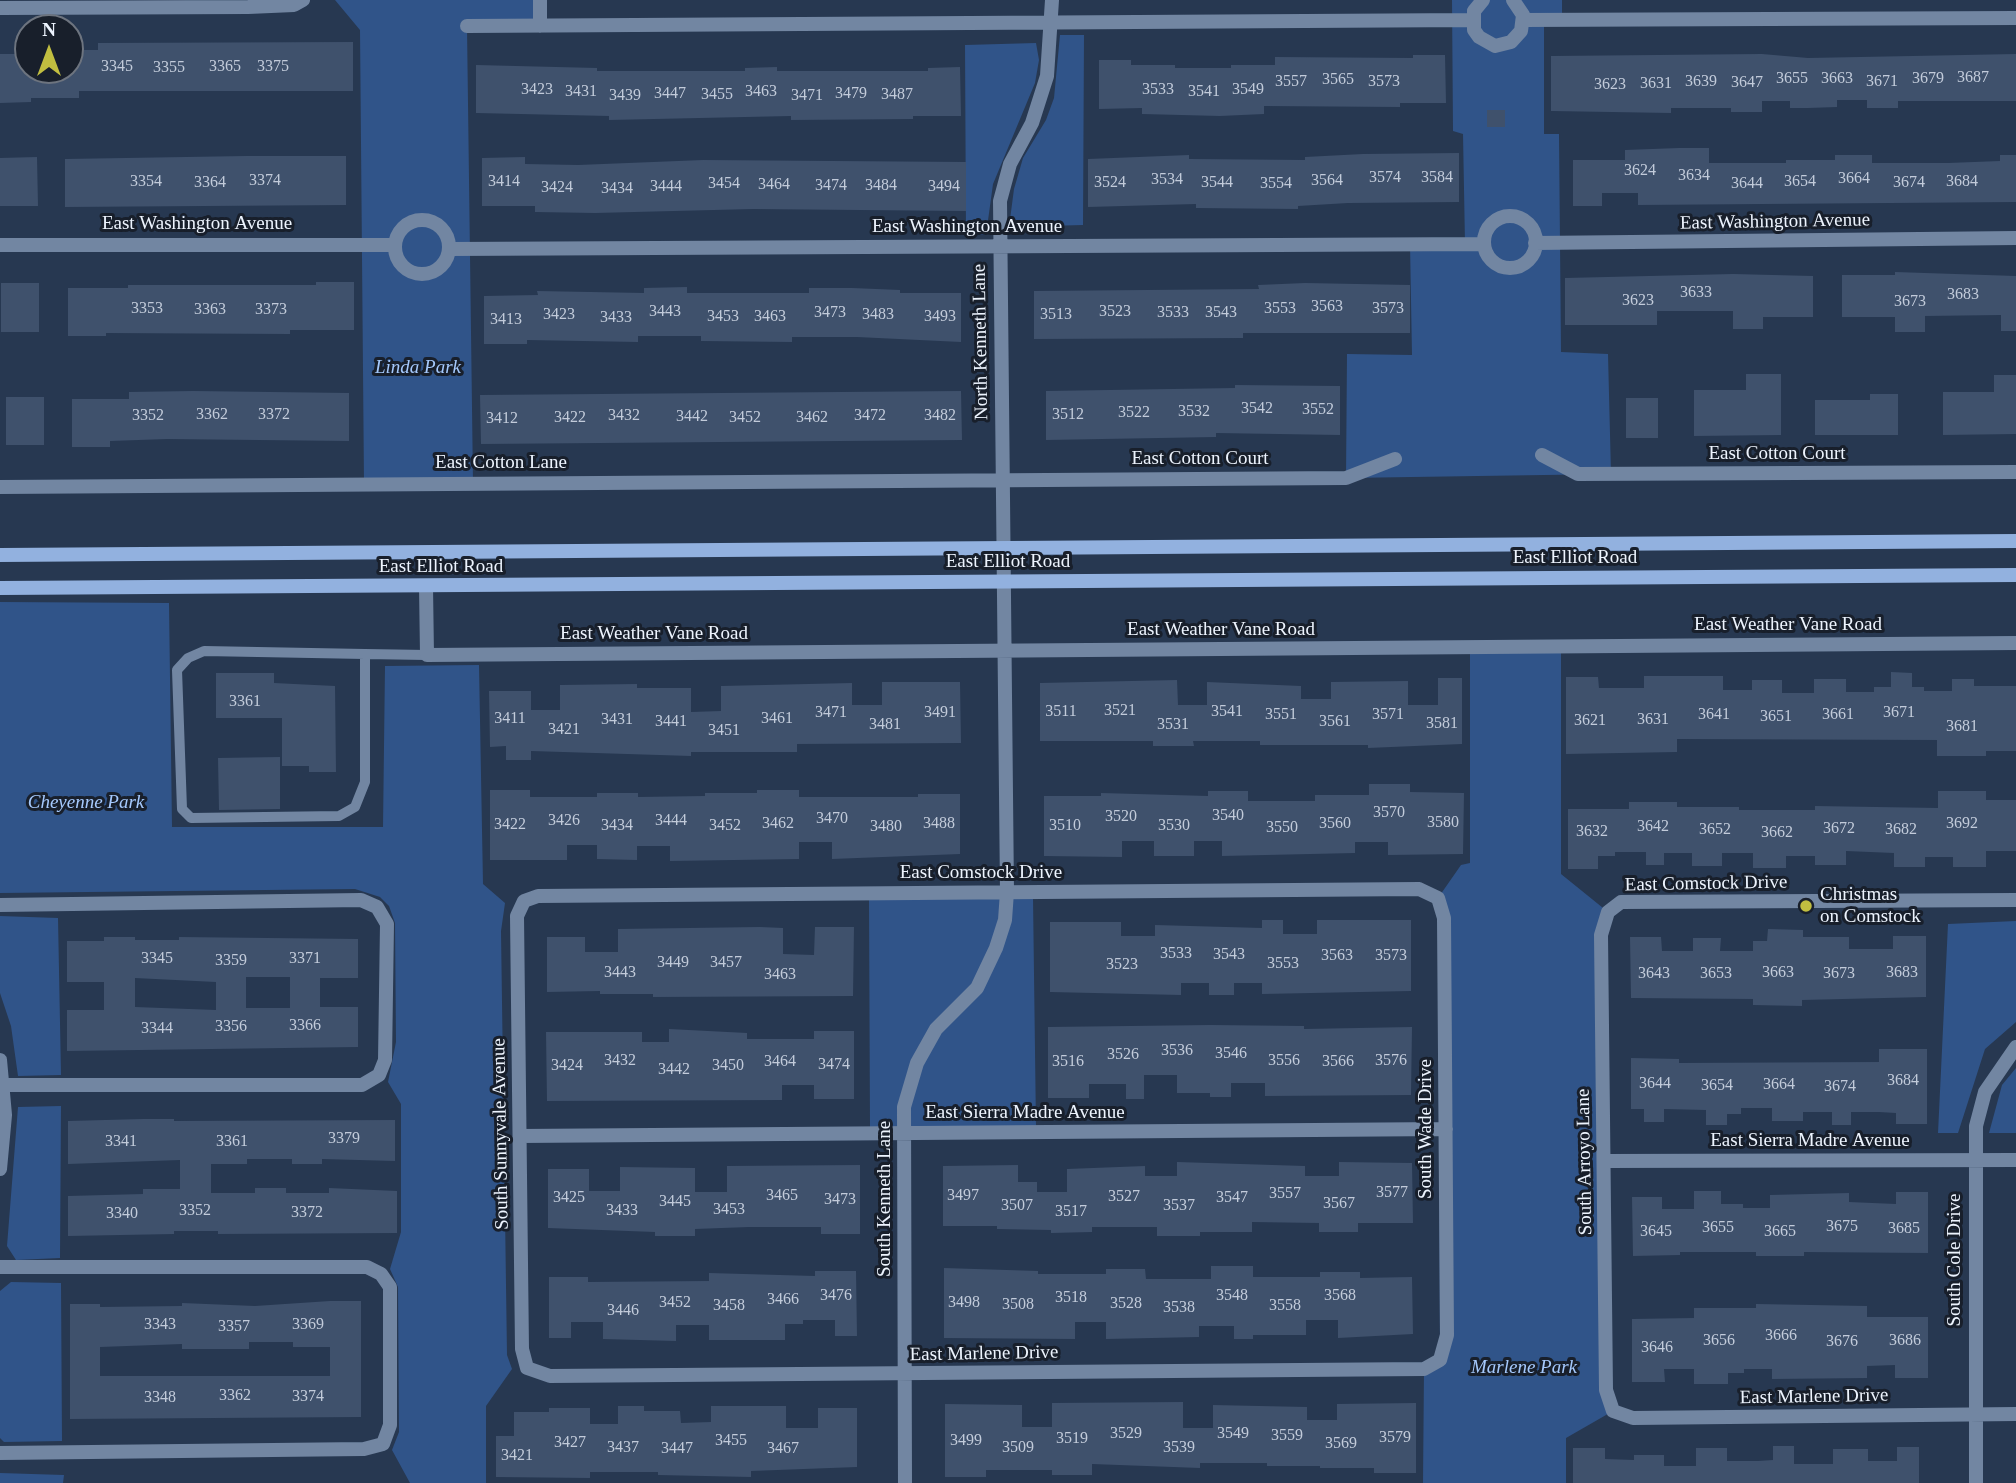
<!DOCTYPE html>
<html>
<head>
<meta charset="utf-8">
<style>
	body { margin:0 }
	#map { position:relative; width:2016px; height:1483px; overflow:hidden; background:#273851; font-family:"Times New Roman",serif }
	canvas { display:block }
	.north { position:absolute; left:14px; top:14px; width:70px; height:70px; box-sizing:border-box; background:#181f2b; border:2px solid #6d747f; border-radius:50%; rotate:0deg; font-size:19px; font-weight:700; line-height:28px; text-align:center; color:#edf4fe }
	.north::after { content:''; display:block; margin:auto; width:24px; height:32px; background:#c1be40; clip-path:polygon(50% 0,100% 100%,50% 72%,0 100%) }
</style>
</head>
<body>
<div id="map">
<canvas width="2016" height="1483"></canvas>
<div class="north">N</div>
</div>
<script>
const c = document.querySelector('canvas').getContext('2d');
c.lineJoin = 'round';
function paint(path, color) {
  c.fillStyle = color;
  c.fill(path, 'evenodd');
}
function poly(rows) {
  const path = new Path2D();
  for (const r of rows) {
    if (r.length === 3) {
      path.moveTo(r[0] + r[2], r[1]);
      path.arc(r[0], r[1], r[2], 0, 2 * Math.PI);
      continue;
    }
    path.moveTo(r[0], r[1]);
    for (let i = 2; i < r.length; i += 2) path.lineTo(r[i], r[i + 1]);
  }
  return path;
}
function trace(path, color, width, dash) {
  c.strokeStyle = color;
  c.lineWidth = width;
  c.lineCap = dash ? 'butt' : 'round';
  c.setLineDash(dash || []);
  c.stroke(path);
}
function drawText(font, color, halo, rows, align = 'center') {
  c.font = font + ' "Times New Roman",serif';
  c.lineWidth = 6;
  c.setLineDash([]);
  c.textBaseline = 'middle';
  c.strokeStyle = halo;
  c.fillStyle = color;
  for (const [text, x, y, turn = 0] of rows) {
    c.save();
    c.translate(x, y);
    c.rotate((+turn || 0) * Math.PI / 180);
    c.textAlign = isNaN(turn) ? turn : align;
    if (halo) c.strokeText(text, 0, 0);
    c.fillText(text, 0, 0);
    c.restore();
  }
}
paint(poly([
	[335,0,540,0,540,26,467,27,473,483,364,484,360,30],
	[1452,0,1562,0,1562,21,1544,21,1544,134,1559,134,1561,352,1608,354,1611,474,1346,478,1347,354,1412,355,1410,244,1465,244,1463,134,1453,131],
	[1060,35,1084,35,1083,225,1009,227,1014,189,1023,158,1046,120,1054,98],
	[1036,43,1039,60,1035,83,993,184,986,235,966,235,965,45],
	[0,602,169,603,172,827,383,827,385,666,479,665,483,884,505,903,501,931,507,1355,512,1369,486,1406,486,1483,410,1483,392,1450,399,1432,398,1287,390,1269,401,1232,401,1104,388,1082,396,1042,395,923,389,906,380,897,355,889,0,893],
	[1561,646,1561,874,1608,912,1601,935,1613,1411,1566,1438,1566,1483,1423,1483,1424,1369,1440,1360,1438,898,1461,865,1470,863,1470,647],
	[1033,897,1036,1127,870,1128,869,898],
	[0,916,58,918,61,1075,18,1076,11,1026,0,993],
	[2016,921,2016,1022,1985,1049,1958,1133,1938,1133,1948,924],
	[2016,1068,2016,1133,1989,1133,2002,1085],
	[61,1106,60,1258,16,1260,7,1246,18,1107],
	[11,1282,61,1283,62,1441,4,1442,0,1438,0,1291],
	[0,1473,64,1475,63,1483,0,1483]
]), '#305489');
paint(poly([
	[353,42,353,91,79,91,79,98,31,98,31,102,0,103,0,54,28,54,28,70,70,70,70,50,98,50,98,43],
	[1762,54,1808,58,2016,54,2016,101,1898,101,1898,108,1867,108,1867,100,1837,100,1837,107,1808,108,1790,108,1790,101,1762,101,1762,112,1731,112,1731,108,1671,108,1671,113,1551,111,1551,56],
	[1413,55,1445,55,1446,103,1400,103,1400,107,1264,106,1264,114,1220,116,1142,114,1142,108,1099,109,1099,60,1131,60,1131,65,1175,65,1175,68,1231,68,1231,65,1275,65,1275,57,1413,58],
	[476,65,597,68,597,71,745,71,745,68,777,67,777,71,928,71,928,68,960,67,961,116,913,116,913,119,791,120,791,116,609,120,609,116,476,113],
	[1487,110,1505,110,1505,127,1487,127],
	[1679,148,1709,148,1709,163,1786,163,1786,160,1835,160,1835,155,1872,155,1872,163,1948,163,2000,161,2000,155,2016,155,2016,202,1638,205,1638,193,1602,193,1602,206,1573,206,1573,160,1625,160,1625,150],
	[1459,153,1459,202,1348,203,1298,206,1298,209,1196,208,1196,204,1088,207,1088,159,1189,155,1189,159,1305,160,1305,157,1363,154],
	[246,156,346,156,346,205,65,207,65,159],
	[37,157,38,206,0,206,0,158],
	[525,157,525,164,578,165,703,160,966,162,966,211,753,209,595,213,535,212,535,206,482,206,482,158],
	[1895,272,2016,276,2016,331,2001,331,2001,315,1925,316,1925,332,1895,332,1895,317,1842,317,1842,275,1895,275],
	[1733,274,1813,276,1813,317,1763,317,1763,329,1733,329,1733,311,1657,311,1657,325,1565,325,1565,278],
	[316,282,354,282,354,330,290,330,290,334,106,333,106,336,68,336,68,288,128,288,128,285,316,285],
	[1,283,39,283,39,332,1,332],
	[1305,283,1410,285,1410,333,1243,333,1243,338,1034,339,1034,291,1259,289,1258,285],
	[687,287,687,293,809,293,809,288,852,288,900,290,900,293,961,293,961,342,857,337,792,337,792,342,701,341,701,336,638,336,638,342,527,340,527,344,484,344,484,296,538,295,537,291,644,293,644,288],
	[1746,374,1781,374,1781,435,1694,436,1694,390,1746,390],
	[1994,375,2016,375,2016,434,1943,435,1943,392,1994,392],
	[1235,385,1340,386,1340,435,1216,433,1216,437,1046,440,1046,391,1235,388],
	[193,391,349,393,349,441,167,439,110,441,110,447,72,447,72,399,129,399,129,392],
	[961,391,962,440,481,444,480,395],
	[1870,394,1898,394,1898,435,1815,435,1815,400,1870,400],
	[6,397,44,397,44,445,6,445],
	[1626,398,1658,398,1658,438,1626,438],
	[1891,672,1912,673,1912,687,1924,687,1924,691,1952,691,1952,679,1974,679,1974,686,2016,686,2016,751,1986,751,1986,756,1937,756,1937,740,1677,739,1677,752,1566,754,1566,677,1598,677,1599,688,1644,688,1644,676,1723,676,1723,690,1752,690,1752,680,1782,680,1782,693,1814,693,1814,679,1846,679,1846,692,1874,692,1874,687,1891,687],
	[216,673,274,673,274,683,335,686,336,772,309,772,309,766,282,766,282,718,216,718],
	[1438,678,1462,678,1462,744,1368,748,1368,745,1260,745,1260,741,1193,741,1194,746,1153,746,1153,741,1040,741,1040,683,1177,680,1178,705,1207,705,1207,682,1301,686,1301,699,1331,699,1331,682,1408,681,1408,705,1438,705],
	[882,682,960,682,961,743,797,744,797,752,691,752,691,756,531,751,531,760,506,760,506,746,490,747,489,691,531,691,531,710,560,710,560,685,637,684,637,688,691,688,691,712,721,711,721,686,852,683,852,705,882,705],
	[280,757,280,809,219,810,218,758],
	[1369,784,1410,784,1410,792,1464,793,1463,854,1388,855,1388,842,1355,842,1355,853,1222,856,1222,841,1194,841,1194,856,1154,856,1154,841,1122,841,1122,857,1044,856,1044,796,1101,796,1101,793,1208,796,1208,791,1248,791,1248,801,1315,801,1315,795,1369,795],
	[490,790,530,790,530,797,597,797,597,793,638,793,638,797,705,796,705,793,757,793,757,790,799,790,799,797,918,797,918,794,960,794,960,854,832,859,832,842,799,842,799,859,670,861,670,846,637,846,637,860,597,859,597,845,567,845,567,860,490,860],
	[1938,791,1986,791,1986,800,2016,800,2016,851,1986,851,1986,867,1953,867,1953,857,1925,857,1925,867,1894,867,1894,853,1846,851,1846,865,1815,865,1815,856,1786,856,1786,868,1753,868,1753,853,1722,853,1722,866,1692,866,1692,853,1664,853,1664,865,1646,865,1646,852,1615,852,1615,856,1598,856,1598,869,1568,869,1568,809,1629,809,1629,802,1677,802,1677,807,1739,807,1739,810,1815,810,1815,806,1938,808],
	[1262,920,1283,920,1283,934,1317,934,1317,920,1411,920,1411,991,1262,994,1262,983,1234,983,1234,995,1209,995,1209,983,1181,983,1181,995,1050,992,1050,922,1121,922,1121,936,1155,936,1155,925,1262,928],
	[760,927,783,928,783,954,814,955,815,927,854,927,853,996,653,997,653,994,600,994,600,991,547,992,547,937,585,937,585,952,618,952,618,929],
	[1768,929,1803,930,1803,937,1849,937,1849,949,1893,949,1893,936,1926,936,1926,997,1802,1000,1802,1006,1753,1005,1753,999,1631,998,1630,937,1661,937,1662,951,1693,951,1693,938,1721,938,1720,951,1753,951,1753,941,1767,941],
	[104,937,135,937,135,940,179,940,179,937,358,939,358,978,320,978,320,1007,358,1007,358,1047,67,1051,67,1010,104,1010,104,982,67,982,67,941,104,941],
	[246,977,290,977,290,1008,246,1008],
	[135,978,216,982,216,1010,135,1007],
	[1210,1025,1304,1026,1304,1029,1412,1027,1411,1095,1265,1096,1265,1083,1231,1083,1231,1097,1210,1097,1210,1093,1177,1093,1177,1075,1144,1075,1144,1099,1126,1099,1126,1084,1089,1084,1089,1098,1048,1098,1048,1027],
	[669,1029,747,1033,747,1039,814,1039,814,1031,854,1031,854,1099,814,1099,814,1085,782,1085,782,1100,547,1101,546,1032,642,1032,642,1042,669,1042],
	[1879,1049,1927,1049,1927,1124,1896,1124,1896,1113,1879,1112,1851,1112,1851,1125,1832,1125,1832,1112,1803,1112,1803,1121,1772,1121,1772,1108,1741,1108,1741,1114,1727,1114,1727,1125,1706,1125,1706,1110,1664,1109,1664,1122,1644,1122,1644,1109,1631,1109,1631,1058,1679,1059,1679,1063,1879,1062],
	[143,1119,174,1119,174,1121,395,1120,395,1161,322,1159,322,1164,292,1164,292,1159,247,1159,247,1164,211,1164,211,1193,255,1193,255,1188,286,1188,286,1193,329,1193,329,1188,397,1191,397,1233,218,1234,218,1231,174,1231,174,1234,68,1236,68,1196,143,1194,143,1189,180,1189,180,1160,68,1164,68,1121],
	[1177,1162,1305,1166,1305,1176,1339,1176,1339,1162,1412,1163,1413,1223,1358,1223,1358,1232,1319,1232,1319,1223,1252,1222,1252,1232,1200,1232,1200,1236,1157,1236,1157,1227,1092,1227,1092,1232,1051,1233,1051,1230,997,1229,997,1226,943,1226,943,1166,1018,1165,1018,1182,1037,1182,1037,1192,1067,1192,1067,1169,1145,1166,1145,1176,1177,1176],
	[860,1165,860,1234,821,1234,821,1227,749,1227,695,1229,695,1236,655,1236,655,1232,548,1228,548,1169,589,1169,589,1191,620,1191,620,1167,695,1168,695,1192,727,1192,727,1166],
	[1694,1191,1721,1191,1721,1204,1743,1204,1743,1208,1770,1208,1770,1195,1849,1193,1849,1202,1896,1204,1896,1192,1928,1192,1928,1253,1804,1252,1804,1256,1756,1256,1756,1252,1680,1252,1680,1255,1633,1256,1632,1197,1662,1197,1662,1209,1694,1209],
	[1211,1266,1253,1266,1253,1277,1320,1277,1320,1272,1360,1272,1360,1278,1412,1277,1413,1334,1338,1338,1338,1320,1306,1320,1306,1335,1253,1335,1253,1339,1234,1339,1234,1326,1199,1326,1199,1337,1106,1339,1106,1322,1075,1322,1075,1339,944,1338,944,1268,1038,1271,1038,1274,1106,1274,1106,1269,1145,1269,1146,1279,1211,1279],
	[815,1271,856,1271,857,1336,835,1336,835,1320,803,1320,803,1324,785,1324,785,1340,709,1340,709,1325,676,1325,676,1341,603,1339,603,1322,571,1322,571,1338,549,1338,549,1277,588,1277,588,1282,709,1281,709,1273,815,1276],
	[330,1301,361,1301,361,1417,70,1419,70,1304,100,1304,100,1307,182,1306,182,1303,255,1306],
	[249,1342,293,1342,293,1347,330,1347,330,1376,100,1376,100,1347,182,1344,182,1349,249,1349],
	[1756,1304,1867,1306,1867,1317,1928,1317,1928,1378,1895,1378,1895,1365,1867,1366,1867,1378,1772,1379,1772,1369,1744,1369,1744,1373,1728,1373,1728,1384,1694,1384,1694,1369,1664,1369,1665,1382,1632,1382,1632,1319,1694,1318,1694,1308,1756,1308],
	[1183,1402,1183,1428,1213,1428,1213,1405,1307,1407,1307,1420,1337,1420,1337,1404,1416,1403,1416,1473,1374,1473,1374,1468,1320,1468,1320,1466,1267,1466,1267,1463,1200,1463,1200,1468,1092,1464,1092,1475,1052,1475,1052,1470,986,1470,986,1477,945,1477,945,1404,1022,1405,1022,1427,1052,1427,1052,1403],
	[618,1406,644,1406,644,1411,680,1411,681,1423,711,1422,711,1406,786,1406,786,1428,818,1428,818,1408,857,1408,857,1467,751,1471,751,1477,658,1475,658,1472,590,1472,590,1478,496,1477,496,1436,514,1436,514,1412,549,1412,549,1408,590,1408,590,1424,618,1424],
	[1773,1446,1794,1446,1794,1464,1833,1464,1833,1449,1868,1449,1868,1461,1897,1461,1897,1447,1919,1447,1919,1483,1573,1483,1573,1448,1605,1448,1605,1459,1634,1460,1634,1455,1664,1455,1664,1466,1696,1466,1696,1448,1727,1448,1727,1461,1758,1461,1773,1460]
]), '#3f516c');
trace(poly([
	[365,654,365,782,355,807,339,816,191,818,182,809,177,670,188,658,204,651,365,654,427,655]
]), '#7286a2', 10);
trace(poly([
	[540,0,540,26],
	[1483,0,1474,11,1474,30,1479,37,1495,46,1511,42,1521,31,1523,15,1513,0],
	[0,8,248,7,294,5,303,0],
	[1523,20,2016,18],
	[467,26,1472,20],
	[1510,242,26],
	[422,247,27],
	[1535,243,2016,238],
	[0,245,395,245],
	[449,249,1484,244],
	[1542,455,1578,474,2016,472],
	[0,487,1346,478,1395,459],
	[426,586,427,655,2016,643],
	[1419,889,1438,898,1444,918,1447,1335,1440,1360,1424,1369,550,1376,527,1368,522,1349,517,916,524,901,538,896,1419,889],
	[2016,900,1621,902,1608,912,1601,935,1606,1390,1613,1411,1633,1418,2016,1414],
	[0,905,361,900,377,907,387,924,385,1060,379,1075,362,1085,4,1085],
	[0,1060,5,1115,0,1169],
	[520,1136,1446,1129],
	[1605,1161,2016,1160],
	[0,1267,367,1267,381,1274,390,1287,390,1425,383,1444,364,1449,0,1453],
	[905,1483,904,1107,917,1063,936,1029,977,988,996,948,1005,920,1007,892,1000,201,1010,164,1032,123,1047,76,1052,0],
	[1976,1483,1976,1126,1985,1092,2016,1047]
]), '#7286a2', 14);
trace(poly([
	[0,555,2016,541],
	[0,588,2016,575]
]), '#92b1df', 14);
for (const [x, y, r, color] of [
	[1806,906,7,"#c1be40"]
]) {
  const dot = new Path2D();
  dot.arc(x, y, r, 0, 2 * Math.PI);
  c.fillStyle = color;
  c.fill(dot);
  trace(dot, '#181f2b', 2.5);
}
drawText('16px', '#c2cbda', null, [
	["3345",117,67],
	["3365",225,67],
	["3375",273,67],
	["3355",169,68],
	["3687",1973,78],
	["3655",1792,79],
	["3663",1837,79],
	["3679",1928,79],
	["3565",1338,80],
	["3557",1291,82],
	["3573",1384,82],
	["3639",1701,82],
	["3671",1882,82],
	["3647",1747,83],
	["3631",1656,84],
	["3623",1610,85],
	["3423",537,90],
	["3533",1158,90],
	["3549",1248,90],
	["3431",581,92],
	["3463",761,92],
	["3541",1204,92],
	["3447",670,94],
	["3479",851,94],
	["3455",717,95],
	["3487",897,95],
	["3439",625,96],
	["3471",807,96],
	["3624",1640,171],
	["3634",1694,176],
	["3574",1385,178],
	["3584",1437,178],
	["3664",1854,179],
	["3534",1167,180],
	["3374",265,181],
	["3564",1327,181],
	["3354",146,182],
	["3414",504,182],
	["3654",1800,182],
	["3684",1962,182],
	["3364",210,183],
	["3524",1110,183],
	["3544",1217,183],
	["3674",1909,183],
	["3454",724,184],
	["3554",1276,184],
	["3644",1747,184],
	["3464",774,185],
	["3474",831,186],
	["3484",881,186],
	["3444",666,187],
	["3494",944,187],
	["3424",557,188],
	["3434",617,189],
	["3633",1696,293],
	["3683",1963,295],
	["3623",1638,301],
	["3673",1910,302],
	["3563",1327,307],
	["3353",147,309],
	["3553",1280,309],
	["3573",1388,309],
	["3363",210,310],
	["3373",271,310],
	["3443",665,312],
	["3523",1115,312],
	["3473",830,313],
	["3533",1173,313],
	["3543",1221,313],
	["3423",559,315],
	["3483",878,315],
	["3513",1056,315],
	["3453",723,317],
	["3463",770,317],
	["3493",940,317],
	["3433",616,318],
	["3413",506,320],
	["3542",1257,409],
	["3552",1318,410],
	["3532",1194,412],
	["3522",1134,413],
	["3362",212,415],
	["3372",274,415],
	["3512",1068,415],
	["3352",148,416],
	["3432",624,416],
	["3472",870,416],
	["3482",940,416],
	["3442",692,417],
	["3422",570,418],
	["3452",745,418],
	["3462",812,418],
	["3412",502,419],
	["3361",245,702],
	["3521",1120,711],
	["3511",1061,712],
	["3541",1227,712],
	["3471",831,713],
	["3491",940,713],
	["3671",1899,713],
	["3551",1281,715],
	["3571",1388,715],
	["3641",1714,715],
	["3661",1838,715],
	["3651",1776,717],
	["3411",510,719],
	["3461",777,719],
	["3431",617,720],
	["3631",1653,720],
	["3621",1590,721],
	["3441",671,722],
	["3561",1335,722],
	["3581",1442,724],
	["3481",885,725],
	["3531",1173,725],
	["3681",1962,727],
	["3421",564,730],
	["3451",724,731],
	["3570",1389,813],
	["3540",1228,816],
	["3520",1121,817],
	["3470",832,819],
	["3426",564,821],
	["3444",671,821],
	["3580",1443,823],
	["3462",778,824],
	["3488",939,824],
	["3560",1335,824],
	["3692",1962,824],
	["3422",510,825],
	["3434",617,826],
	["3452",725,826],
	["3510",1065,826],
	["3530",1174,826],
	["3480",886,827],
	["3642",1653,827],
	["3550",1282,828],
	["3672",1839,829],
	["3652",1715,830],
	["3682",1901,830],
	["3632",1592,832],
	["3662",1777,833],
	["3533",1176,954],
	["3543",1229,955],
	["3563",1337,956],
	["3573",1391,956],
	["3345",157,959],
	["3371",305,959],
	["3359",231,961],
	["3449",673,963],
	["3457",726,963],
	["3553",1283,964],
	["3523",1122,965],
	["3443",620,973],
	["3663",1778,973],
	["3683",1902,973],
	["3643",1654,974],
	["3653",1716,974],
	["3673",1839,974],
	["3463",780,975],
	["3366",305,1026],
	["3356",231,1027],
	["3344",157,1029],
	["3536",1177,1051],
	["3546",1231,1054],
	["3526",1123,1055],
	["3432",620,1061],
	["3556",1284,1061],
	["3576",1391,1061],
	["3464",780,1062],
	["3516",1068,1062],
	["3566",1338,1062],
	["3474",834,1065],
	["3424",567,1066],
	["3450",728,1066],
	["3442",674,1070],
	["3684",1903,1081],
	["3644",1655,1084],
	["3664",1779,1085],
	["3654",1717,1086],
	["3674",1840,1087],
	["3379",344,1139],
	["3341",121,1142],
	["3361",232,1142],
	["3577",1392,1193],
	["3557",1285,1194],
	["3465",782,1196],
	["3497",963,1196],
	["3527",1124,1197],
	["3425",569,1198],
	["3547",1232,1198],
	["3473",840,1200],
	["3445",675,1202],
	["3567",1339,1204],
	["3507",1017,1206],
	["3537",1179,1206],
	["3453",729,1210],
	["3352",195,1211],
	["3433",622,1211],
	["3517",1071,1212],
	["3372",307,1213],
	["3340",122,1214],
	["3675",1842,1227],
	["3655",1718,1228],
	["3685",1904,1229],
	["3645",1656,1232],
	["3665",1780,1232],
	["3476",836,1296],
	["3548",1232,1296],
	["3568",1340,1296],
	["3518",1071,1298],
	["3466",783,1300],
	["3452",675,1303],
	["3498",964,1303],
	["3528",1126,1304],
	["3508",1018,1305],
	["3458",729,1306],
	["3558",1285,1306],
	["3538",1179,1308],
	["3446",623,1311],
	["3343",160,1325],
	["3369",308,1325],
	["3357",234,1327],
	["3666",1781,1336],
	["3656",1719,1341],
	["3686",1905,1341],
	["3676",1842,1342],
	["3646",1657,1348],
	["3362",235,1396],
	["3374",308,1397],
	["3348",160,1398],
	["3529",1126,1434],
	["3549",1233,1434],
	["3559",1287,1436],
	["3579",1395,1438],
	["3519",1072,1439],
	["3455",731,1441],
	["3499",966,1441],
	["3427",570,1443],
	["3569",1341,1444],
	["3437",623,1448],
	["3509",1018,1448],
	["3539",1179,1448],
	["3447",677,1449],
	["3467",783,1449],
	["3421",517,1456]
]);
drawText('19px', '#edf4fe', '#181f2b', [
	["East Washington Avenue",1775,222,-1],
	["East Washington Avenue",197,224],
	["East Washington Avenue",967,227],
	["North Kenneth Lane",981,342,-91],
	["East Cotton Court",1777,454],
	["East Cotton Court",1200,459],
	["East Cotton Lane",501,463],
	["East Elliot Road",1575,558],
	["East Elliot Road",1008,562],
	["East Elliot Road",441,567],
	["East Weather Vane Road",1788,625],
	["East Weather Vane Road",1221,630],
	["East Weather Vane Road",654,634],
	["East Comstock Drive",981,873],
	["East Comstock Drive",1706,884,-1],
	["East Sierra Madre Avenue",1025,1113],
	["South Wade Drive",1426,1129,-90],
	["South Sunnyvale Avenue",501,1134,-91],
	["East Sierra Madre Avenue",1810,1141],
	["South Arroyo Lane",1585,1162,-91],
	["South Kenneth Lane",885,1199,-90],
	["South Cole Drive",1955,1260,-90],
	["East Marlene Drive",984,1354,-1],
	["East Marlene Drive",1814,1397,-1]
]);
drawText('italic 19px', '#a5c9fd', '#181f2b', [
	["Linda Park",418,368],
	["Cheyenne Park",86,803],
	["Marlene Park",1524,1368]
]);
drawText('19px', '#edf4fe', '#181f2b', [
	["Christmas",1820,895],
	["on Comstock",1820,917]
], 'left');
</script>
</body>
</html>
